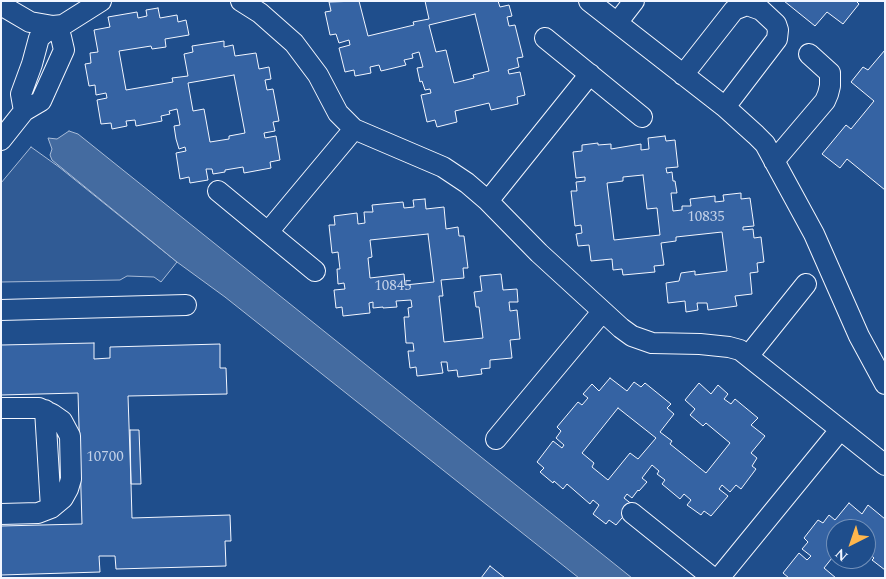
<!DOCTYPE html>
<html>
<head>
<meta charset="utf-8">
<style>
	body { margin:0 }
	#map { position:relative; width:886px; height:579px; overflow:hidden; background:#1f4e8c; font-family:Spectral,serif }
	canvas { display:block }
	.frame { position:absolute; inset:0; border:2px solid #f2f6ff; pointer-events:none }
	.north { position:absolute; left:826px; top:519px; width:50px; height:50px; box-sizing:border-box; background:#1f4e8c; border:1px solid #7391ba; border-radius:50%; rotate:221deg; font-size:14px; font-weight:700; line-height:20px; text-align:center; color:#f2f6ff }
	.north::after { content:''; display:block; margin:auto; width:18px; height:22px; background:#ffb74d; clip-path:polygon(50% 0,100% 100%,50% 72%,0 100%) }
</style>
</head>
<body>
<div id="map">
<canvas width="886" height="579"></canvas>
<div class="frame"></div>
<div class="north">N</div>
</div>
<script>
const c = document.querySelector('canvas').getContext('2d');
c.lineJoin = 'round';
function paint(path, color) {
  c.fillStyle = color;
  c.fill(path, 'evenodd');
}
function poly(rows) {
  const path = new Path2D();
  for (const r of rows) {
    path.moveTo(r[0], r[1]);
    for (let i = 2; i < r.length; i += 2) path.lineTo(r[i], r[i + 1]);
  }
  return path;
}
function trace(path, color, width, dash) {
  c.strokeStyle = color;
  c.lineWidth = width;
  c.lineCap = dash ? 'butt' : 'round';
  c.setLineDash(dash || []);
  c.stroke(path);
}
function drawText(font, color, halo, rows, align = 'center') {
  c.font = font + ' Spectral,serif';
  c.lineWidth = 4;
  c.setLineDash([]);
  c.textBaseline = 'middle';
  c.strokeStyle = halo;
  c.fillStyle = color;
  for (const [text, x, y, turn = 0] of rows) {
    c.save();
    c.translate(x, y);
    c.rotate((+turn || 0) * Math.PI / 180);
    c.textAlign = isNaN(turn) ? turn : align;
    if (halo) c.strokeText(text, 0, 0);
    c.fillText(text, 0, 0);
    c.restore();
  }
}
const built = poly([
	[31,147,59,167,177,262,161,282,154,277,127,276,120,280,1,282,1,183,31,147]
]);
paint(built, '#305b95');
trace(built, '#a8bbd7', 1);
const water = poly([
	[69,131,78,134,632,578,579,578,225,297,177,262,52,160,50,155,52,149,48,138,57,139,69,131]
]);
paint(water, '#446ba0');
trace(water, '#a8bbd7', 1);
const building = poly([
	[359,1,368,36,414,25,413,22,429,19,425,1,498,1,500,7,509,5,512,16,507,17,509,26,515,25,523,57,517,58,519,67,508,70,509,74,520,72,525,95,517,97,518,104,491,110,489,103,455,111,457,122,437,127,435,120,427,122,421,95,431,93,430,89,425,90,422,81,420,82,417,68,423,67,419,52,412,54,413,58,404,60,406,65,381,71,379,65,370,67,371,73,355,76,354,70,345,72,339,48,350,45,349,40,339,43,336,34,330,35,325,12,331,11,329,2,359,1],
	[475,14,489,71,473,75,474,78,454,83,446,50,436,52,429,25,475,14],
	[784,1,856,1,859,4,843,24,827,12,815,26,784,1],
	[158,8,160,18,177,15,178,22,186,20,189,35,165,39,166,47,152,49,151,46,119,51,126,90,173,82,172,78,188,76,184,54,193,52,192,46,224,41,224,47,233,45,235,56,256,53,259,69,269,67,271,79,265,80,267,90,273,89,279,121,273,122,275,131,264,133,265,138,276,136,280,160,270,162,271,168,244,173,243,167,225,170,225,172,213,174,212,169,206,169,208,180,190,183,189,177,180,179,176,153,186,151,185,147,179,149,176,139,174,126,180,125,177,109,169,111,170,114,161,116,162,121,136,126,135,120,126,121,127,126,112,129,111,123,101,124,97,100,107,98,106,93,96,95,95,85,89,86,85,64,91,63,90,53,98,52,94,30,110,27,108,17,137,12,138,18,147,16,146,10,158,8],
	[234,75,245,133,229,136,229,139,210,142,204,109,193,111,188,83,234,75],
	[885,50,885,190,847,159,840,168,822,154,846,125,851,129,874,101,851,82,863,67,868,70,885,50],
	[665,136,666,141,675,140,678,167,666,168,667,173,672,172,673,181,675,181,677,193,671,193,673,211,682,210,682,206,691,206,690,199,715,196,715,202,724,201,723,195,741,193,741,199,750,198,754,226,743,227,743,230,753,229,754,238,761,237,764,262,757,263,758,272,750,273,752,294,735,296,737,306,708,310,707,303,697,303,698,310,686,312,685,301,668,303,666,283,679,281,681,273,695,271,695,275,727,271,722,232,676,237,676,241,661,243,664,265,654,266,655,272,623,275,622,269,613,270,612,259,591,261,589,245,578,246,576,234,582,233,581,225,575,226,571,191,577,191,576,182,585,181,585,177,576,178,573,152,582,151,582,145,598,143,598,145,611,144,611,149,641,144,641,150,649,149,648,138,665,136],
	[643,175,647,209,657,208,660,235,614,240,607,183,623,181,623,177,643,175],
	[425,199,426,209,444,207,446,229,458,227,459,236,464,236,468,268,463,268,464,278,441,280,443,296,439,296,444,342,483,338,479,307,476,307,474,292,482,291,480,276,501,274,503,290,517,289,518,302,509,302,510,311,517,310,520,339,510,340,512,358,490,360,490,368,481,369,482,374,458,377,457,370,448,371,447,362,441,362,443,373,417,376,416,367,410,368,408,351,414,351,413,343,406,343,404,317,409,317,408,308,412,307,411,300,396,301,397,307,383,308,383,307,373,308,373,302,369,303,370,313,343,316,342,307,336,308,334,290,345,289,344,283,338,284,337,269,340,269,338,252,332,253,329,225,335,225,334,216,357,213,358,224,365,223,364,212,373,212,372,205,403,202,404,208,414,207,413,200,425,199],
	[428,234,434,282,405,285,404,274,370,278,368,258,372,257,370,240,428,234],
	[94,343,94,359,110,358,110,347,220,344,220,368,226,368,227,394,128,396,131,484,132,518,230,515,231,541,225,541,226,566,116,569,115,556,99,556,100,572,1,575,1,526,82,524,78,393,1,395,1,345,94,343],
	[610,378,627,391,634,382,641,387,645,383,671,404,667,408,674,414,660,432,672,441,670,444,706,473,730,443,706,423,703,426,690,415,695,409,685,400,699,383,711,394,718,385,728,394,724,399,731,404,735,399,758,418,751,425,765,436,751,453,757,458,752,466,756,469,741,489,736,485,730,492,722,485,719,489,728,496,711,516,704,511,701,515,687,505,691,500,684,494,680,499,662,484,665,480,657,474,659,471,652,465,642,478,647,482,639,491,638,490,632,498,627,494,624,498,633,505,616,525,609,520,606,524,593,514,599,505,593,500,590,504,567,484,563,489,554,481,553,483,540,472,544,468,537,462,553,441,562,448,564,445,556,438,561,431,557,427,578,402,582,405,588,398,583,394,592,384,599,391,610,378],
	[618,408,656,438,638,459,630,453,608,480,592,467,594,463,582,453,618,408],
	[130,430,139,430,141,484,131,484,130,430],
	[849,503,862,514,868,505,885,519,885,570,872,560,874,558,866,551,866,529,836,529,836,553,824,568,836,578,789,578,783,573,799,553,807,560,811,556,802,549,808,542,804,538,818,520,823,523,829,515,835,520,849,503],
	[490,566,505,578,481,578,490,566]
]);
paint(building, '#3563a3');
trace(building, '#f2f6ff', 1);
const minor = poly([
	[241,1,260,13,294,43,318,75,338,113,354,129,443,167,467,183,488,201,539,253,621,328,632,336,652,343,700,344,729,347,740,350,885,465],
	[589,1,725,107,756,135,765,144,814,234,859,336,885,384],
	[1,5,30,22,53,26,63,25,101,1],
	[617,23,634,1],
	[545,38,642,117],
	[683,75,734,10,747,5,761,10,776,24,778,30,777,39,725,107],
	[1,140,24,111,41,101,64,50,61,37,53,26,39,38,32,64,21,94,24,111],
	[774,161,825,101,828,94,830,86,830,73,809,54],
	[218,191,315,271],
	[488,201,590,74],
	[268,232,354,129],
	[1,310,186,305],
	[749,355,806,284],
	[1,408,39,408,52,414,62,421,70,436,71,479,68,489,63,498,51,508,38,513,1,514],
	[45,410,51,508],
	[496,439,602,312],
	[632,513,713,578],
	[719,578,840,430]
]);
trace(minor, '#f2f6ff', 22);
trace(minor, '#1f4e8c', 20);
drawText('15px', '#c3d1e8', null, [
	["10835",706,218],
	["10845",393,287],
	["10700",105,458]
]);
</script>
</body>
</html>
